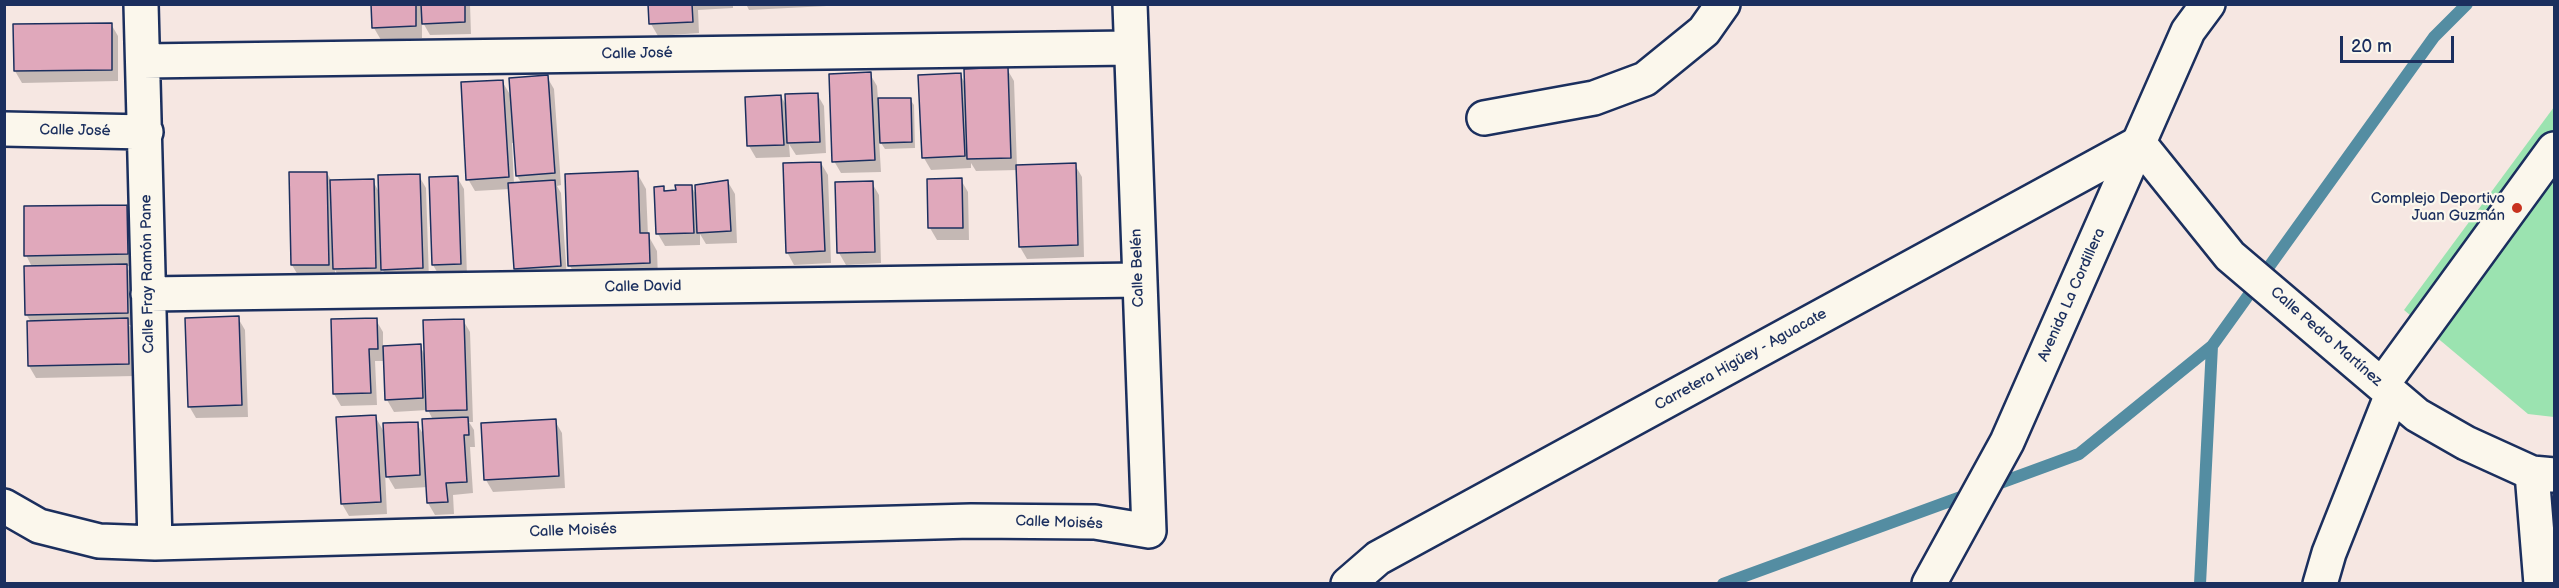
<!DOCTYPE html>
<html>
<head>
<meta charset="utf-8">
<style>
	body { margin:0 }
	#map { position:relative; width:2559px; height:588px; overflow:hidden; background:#f6e7e2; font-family:"Balsamiq Sans",sans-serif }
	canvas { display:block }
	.frame { position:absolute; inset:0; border:6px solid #1b2f5e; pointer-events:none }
	.scale { position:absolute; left:2340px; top:36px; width:114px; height:27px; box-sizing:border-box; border:3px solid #1b2f5e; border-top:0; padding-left:8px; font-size:18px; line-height:21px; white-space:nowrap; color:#1b2f5e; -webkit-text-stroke:4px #fbf7ec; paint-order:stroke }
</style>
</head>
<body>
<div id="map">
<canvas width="2559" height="588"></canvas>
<div class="frame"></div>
<div class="scale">20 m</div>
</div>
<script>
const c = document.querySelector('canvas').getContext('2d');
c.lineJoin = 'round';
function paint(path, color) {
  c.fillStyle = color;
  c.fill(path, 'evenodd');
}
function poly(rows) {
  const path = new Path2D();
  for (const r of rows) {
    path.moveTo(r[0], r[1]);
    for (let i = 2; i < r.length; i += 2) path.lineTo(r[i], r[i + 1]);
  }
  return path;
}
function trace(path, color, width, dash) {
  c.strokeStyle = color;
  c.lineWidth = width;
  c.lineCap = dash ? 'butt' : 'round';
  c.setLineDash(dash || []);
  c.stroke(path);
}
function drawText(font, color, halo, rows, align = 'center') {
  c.font = font + ' "Balsamiq Sans",sans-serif';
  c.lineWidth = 4.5;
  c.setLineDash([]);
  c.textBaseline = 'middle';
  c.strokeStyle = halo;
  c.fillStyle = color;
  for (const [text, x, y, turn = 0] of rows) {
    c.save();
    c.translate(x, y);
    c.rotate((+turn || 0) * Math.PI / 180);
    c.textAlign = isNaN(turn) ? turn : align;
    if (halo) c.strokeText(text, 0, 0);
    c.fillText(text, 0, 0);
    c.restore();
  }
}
paint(poly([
	[2554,107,2554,417,2528,414,2404,310]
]), '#9be3b0');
paint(poly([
	[373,4,470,4,471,34,430,35,422,21,422,38,381,40,374,28],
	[650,4,733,4,733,8,698,10,699,33,658,36,651,24],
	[746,4,827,4,827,6,749,10],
	[111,24,118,36,118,81,22,83,15,71],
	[1007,69,1014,81,1017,167,1075,165,1082,177,1084,257,1027,259,1020,247,1018,170,976,171,971,163,971,168,931,170,924,158,920,76,960,74,966,85],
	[870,74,877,86,878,99,910,99,914,105,915,148,885,149,879,140,881,172,841,173,834,161],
	[547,77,554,89,561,185,557,186,561,193,567,278,522,281,515,269,510,189,475,191,468,179,502,81,512,98],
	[512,143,515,143,517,176,522,184,514,184],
	[817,94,824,106,826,153,796,155,789,144,790,157,756,158,749,146,781,96,787,107],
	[821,163,828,175,831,263,794,265,787,252],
	[327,173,332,182,373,181,380,194,419,176,426,188,429,280,390,282,381,267,382,280,342,281,335,270,335,276,299,277,292,265,291,174],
	[637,173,646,189,648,235,657,251,658,279,579,282,570,266],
	[457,177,464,189,467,276,440,277,433,265],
	[929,180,961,180,968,192,969,240,937,240,930,228],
	[714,182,728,182,735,194,737,243,706,244,700,234,700,245,665,246,658,234,663,187,666,192,691,186,697,196,714,185],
	[872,183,879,195,881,263,846,265,839,253],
	[126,206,133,218,134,266,126,266,133,277,134,325,129,325,134,332,135,376,36,378,29,366,31,322,26,314,32,267,26,255],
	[238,318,245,330,248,417,196,418,189,406],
	[376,320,383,332,383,347,420,346,426,357,463,320,470,332,473,422,469,422,474,430,475,447,470,447,473,493,453,495,454,514,435,515,428,503,428,487,395,489,385,472,387,514,349,516,342,504,375,416,385,434,417,424,425,437,433,420,428,410,394,412,387,400,386,361,375,361,377,405,341,406,334,394],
	[555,421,562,433,565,488,493,492,486,480]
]), '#0003');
trace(poly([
	[1989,487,2079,454,2212,346,2434,37,2467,4],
	[1723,584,1972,493],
	[2200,584,2212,346]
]), '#548da2', 12);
const building = poly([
	[371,4,416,4,416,26,372,28,371,4],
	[421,4,465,4,465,22,422,24,421,4],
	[648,4,692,4,693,22,649,24,648,4],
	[112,23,112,70,14,71,13,24,112,23],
	[1008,67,1011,158,967,159,964,69,1008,67],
	[871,72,875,160,832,162,829,74,871,72],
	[961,73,965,156,922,158,918,75,961,73],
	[548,75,555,173,516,176,509,78,548,75],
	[503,80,509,177,466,180,461,82,503,80],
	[818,93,820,142,787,143,785,94,818,93],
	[781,95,784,145,747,146,745,97,781,95],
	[878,98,911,98,912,142,880,143,878,98],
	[821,162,825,251,786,253,783,163,821,162],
	[1076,163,1078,245,1019,247,1016,165,1076,163],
	[638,171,640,233,649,233,650,263,568,266,565,174,638,171],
	[289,172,327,172,329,265,291,265,289,172],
	[420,174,423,268,381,270,378,175,420,174],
	[458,176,461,264,432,265,429,177,458,176],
	[962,178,963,228,928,228,927,179,962,178],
	[374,179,376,268,333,269,330,180,374,179],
	[555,180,561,266,514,269,508,183,555,180],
	[728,180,731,231,697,233,695,185,728,180],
	[873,181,875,252,837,253,835,182,873,181],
	[675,185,692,185,694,233,656,234,654,187,664,186,664,191,676,190,675,185],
	[127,205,128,254,24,256,24,206,127,205],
	[127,264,128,313,25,315,24,266,127,264],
	[239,316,242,405,188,407,185,318,239,316],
	[128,318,129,364,28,366,27,321,128,318],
	[377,318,378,349,369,349,371,393,333,394,331,319,377,318],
	[464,319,467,410,426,411,423,320,464,319],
	[421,344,423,398,385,400,383,346,421,344],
	[376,415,381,502,341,504,336,417,376,415],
	[468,417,469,435,464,435,467,482,446,483,448,502,427,503,422,419,468,417],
	[556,419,559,476,484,480,481,423,556,419],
	[418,422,420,475,386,477,383,423,418,422]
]);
paint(building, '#e0a8bb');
trace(building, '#1b2f5e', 1.5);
const minor = poly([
	[141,4,155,543],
	[143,61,1130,48],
	[1484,118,1594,98,1645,79,1704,31,1723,4],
	[4,129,146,132],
	[148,294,1138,280],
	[2382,385,2554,149],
	[2532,473,2541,584],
	[4,506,39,526,99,541,155,543,971,521,1095,522,1149,531,1130,4],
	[1348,584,1378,558,2139,143,2230,256,2417,415,2466,443,2532,473,2554,475],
	[2320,584,2329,553,2392,394]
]);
const major = poly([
	[1929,584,2007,442,2188,31,2208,4]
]);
trace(minor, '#1b2f5e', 38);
trace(major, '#1b2f5e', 38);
trace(minor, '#fbf7ec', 33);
trace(major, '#fbf7ec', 33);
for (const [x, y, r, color] of [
	[2517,208,6,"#c8321e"]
]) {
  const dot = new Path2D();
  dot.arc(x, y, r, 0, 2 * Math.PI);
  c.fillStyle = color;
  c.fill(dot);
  trace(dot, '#fbf7ec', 2);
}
drawText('15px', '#1b2f5e', '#fbf7ec', [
	["Calle José",637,54,-1],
	["Calle José",75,131,1],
	["Calle Belén",1138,268,-92],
	["Calle Fray Ramón Pane",148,274,-91],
	["Calle David",643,287,-1],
	["Avenida La Cordillera",2072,295,-66],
	["Calle Pedro Martínez",2326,337,41],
	["Carretera Higüey - Aguacate",1741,360,-29],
	["Calle Moisés",1059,523,2],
	["Calle Moisés",573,531,-2]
]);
drawText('15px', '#1b2f5e', '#fbf7ec', [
	["Complejo Deportivo",2505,199],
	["Juan Guzmán",2505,216]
], 'right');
</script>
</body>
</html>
